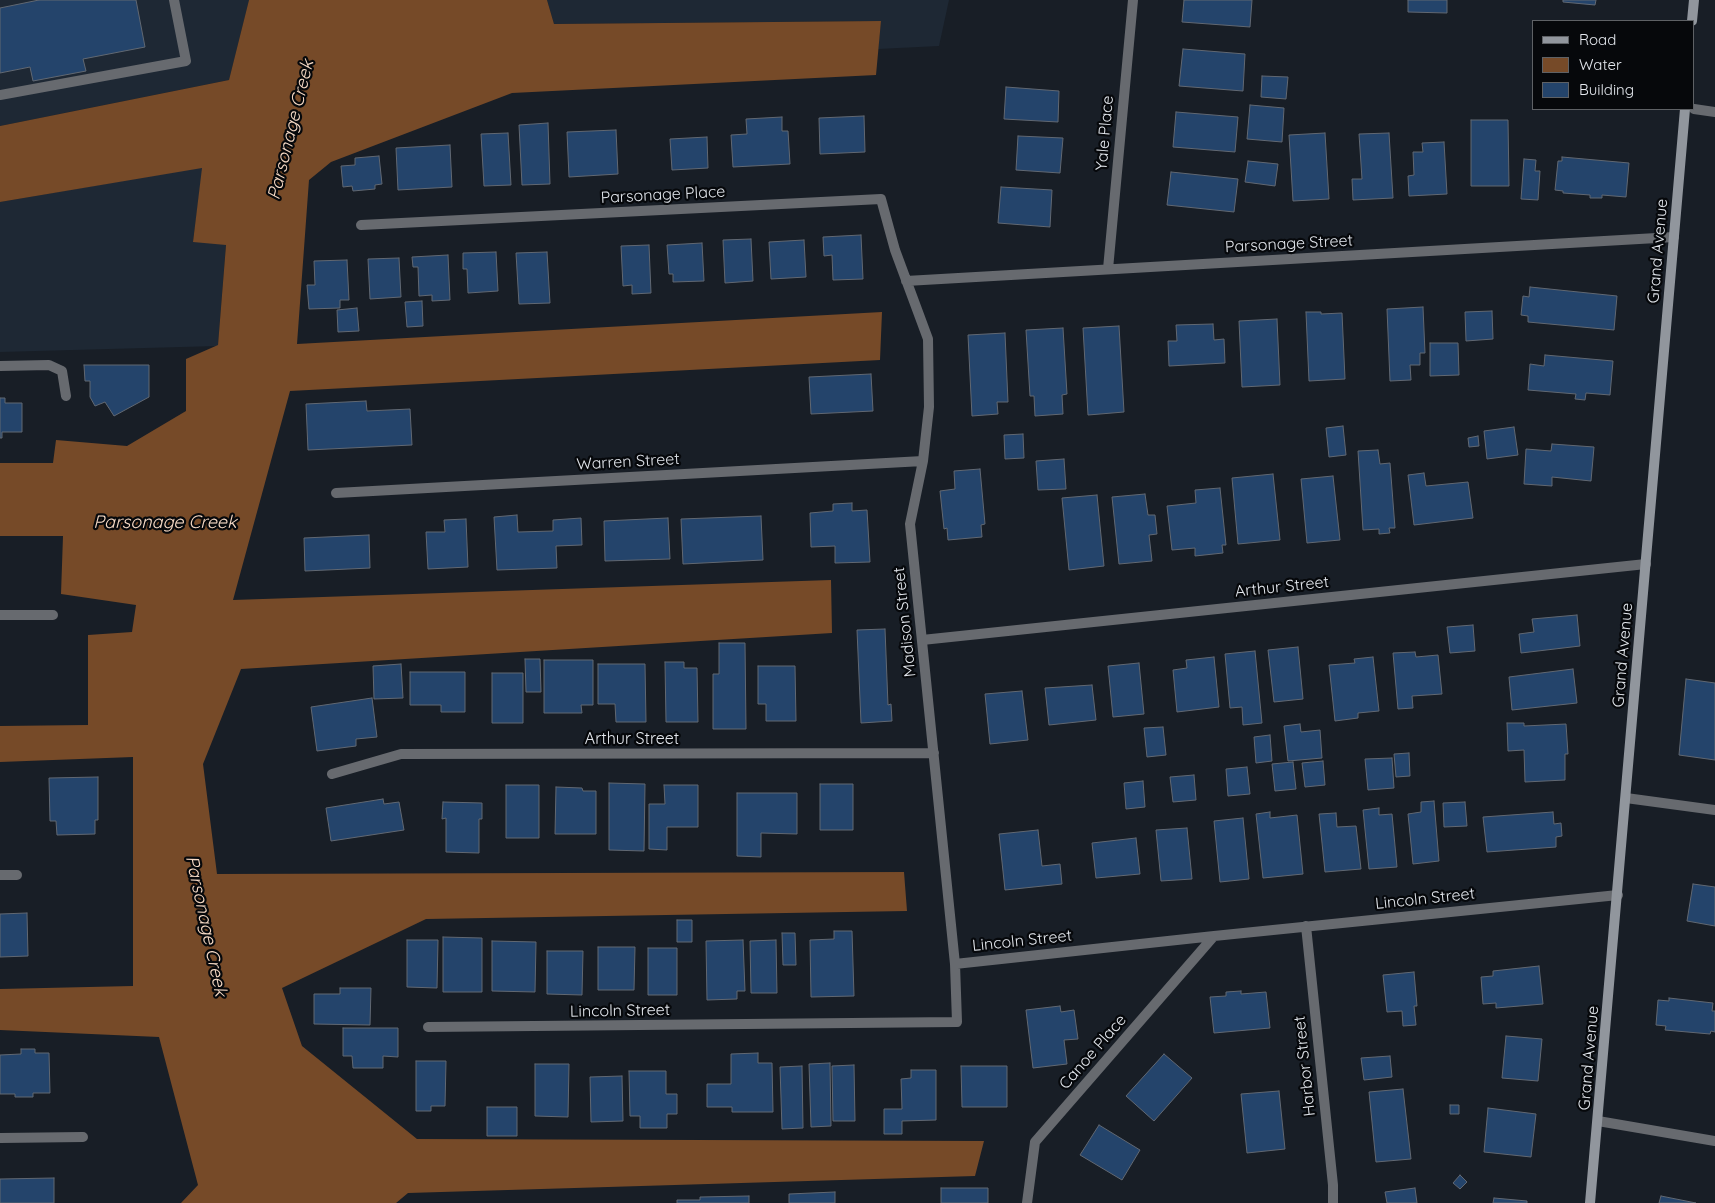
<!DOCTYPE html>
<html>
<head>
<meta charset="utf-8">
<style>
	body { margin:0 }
	#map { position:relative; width:1715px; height:1203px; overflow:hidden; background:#181e26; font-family:Quicksand,sans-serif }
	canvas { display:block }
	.legend { position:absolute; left:1532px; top:20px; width:162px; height:90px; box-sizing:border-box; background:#06080b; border:1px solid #5e6165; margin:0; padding:6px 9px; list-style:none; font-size:15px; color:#e3e7ed }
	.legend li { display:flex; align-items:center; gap:10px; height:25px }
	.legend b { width:25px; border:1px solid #5e6165 }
</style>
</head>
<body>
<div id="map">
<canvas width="1715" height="1203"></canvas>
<ul class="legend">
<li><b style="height:6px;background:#91969d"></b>Road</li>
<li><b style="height:14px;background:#764a28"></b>Water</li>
<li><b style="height:14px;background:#24446b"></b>Building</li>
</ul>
</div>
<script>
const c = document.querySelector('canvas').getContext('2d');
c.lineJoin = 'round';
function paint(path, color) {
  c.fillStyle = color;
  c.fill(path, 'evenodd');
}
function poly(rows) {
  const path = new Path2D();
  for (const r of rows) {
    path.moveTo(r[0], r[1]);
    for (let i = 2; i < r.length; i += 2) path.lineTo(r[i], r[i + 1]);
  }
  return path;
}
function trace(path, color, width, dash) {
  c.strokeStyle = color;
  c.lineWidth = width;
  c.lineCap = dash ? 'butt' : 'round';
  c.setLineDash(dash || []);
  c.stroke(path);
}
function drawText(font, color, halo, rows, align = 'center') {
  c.font = font + ' Quicksand,sans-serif';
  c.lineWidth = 4.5;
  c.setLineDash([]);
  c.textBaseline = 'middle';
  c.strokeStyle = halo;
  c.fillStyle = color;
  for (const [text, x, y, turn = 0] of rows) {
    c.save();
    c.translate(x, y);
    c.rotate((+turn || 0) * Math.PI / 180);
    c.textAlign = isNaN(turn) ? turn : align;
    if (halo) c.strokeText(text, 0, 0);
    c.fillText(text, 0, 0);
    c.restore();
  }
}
paint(poly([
	[0,0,249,0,229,80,0,126],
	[547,0,949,0,939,46,878,49,881,21,554,24],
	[203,167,193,241,226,244,218,346,0,352,0,202]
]), '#1e2834');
paint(poly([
	[249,0,547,0,554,24,881,21,876,75,512,93,331,162,309,180,297,344,882,312,880,360,290,391,233,600,831,580,832,633,241,669,203,764,217,874,904,872,907,911,426,919,282,988,302,1046,417,1139,984,1141,975,1176,408,1193,396,1203,181,1203,198,1185,159,1037,0,1030,0,989,133,986,133,757,0,762,0,726,88,725,88,635,132,632,136,605,61,594,63,536,0,536,0,463,53,463,56,440,127,446,186,411,186,359,218,345,226,245,193,242,202,168,0,202,0,126,229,80]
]), '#764a28');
const building = poly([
	[39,0,136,0,145,47,83,59,86,71,33,81,30,67,0,73,0,8,39,0],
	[1184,0,1252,0,1250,27,1182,22,1184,0],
	[1408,0,1447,0,1447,13,1408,12,1408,0],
	[1563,0,1596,0,1595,5,1563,2,1563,0],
	[1183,49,1245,54,1243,91,1179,86,1183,49],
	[1262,76,1288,77,1286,99,1261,97,1262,76],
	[1006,87,1059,91,1058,122,1004,119,1006,87],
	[1250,105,1284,108,1282,142,1247,139,1250,105],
	[1176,112,1238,117,1235,152,1173,147,1176,112],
	[864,116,865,152,820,154,819,118,864,116],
	[782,117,782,131,788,131,790,164,733,167,731,135,747,134,746,119,782,117],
	[1471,120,1508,120,1509,186,1471,186,1471,120],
	[548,123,550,184,522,185,519,125,548,123],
	[616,130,618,174,569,177,567,132,616,130],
	[508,133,511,185,484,186,481,134,508,133],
	[1325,133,1329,199,1293,201,1289,135,1325,133],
	[1389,133,1393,198,1353,200,1352,179,1362,179,1359,134,1389,133],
	[1018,136,1063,138,1060,173,1016,170,1018,136],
	[707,137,708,168,672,170,670,139,707,137],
	[1444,142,1447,194,1409,196,1408,176,1414,175,1413,152,1423,152,1422,143,1444,142],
	[450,145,452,187,398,190,396,148,450,145],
	[379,156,382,184,375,185,375,189,353,191,352,186,343,187,341,166,355,165,355,158,379,156],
	[1562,157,1629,163,1626,197,1602,195,1602,198,1590,198,1590,195,1563,193,1563,191,1555,190,1558,161,1562,161,1562,157],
	[1524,159,1536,160,1535,171,1540,171,1538,200,1521,199,1524,159],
	[1248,161,1278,164,1275,186,1245,182,1248,161],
	[1171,172,1238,179,1234,212,1167,205,1171,172],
	[1001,187,1052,190,1050,227,998,223,1001,187],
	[861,235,863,279,833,280,832,255,824,256,823,237,861,235],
	[751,239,753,281,725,283,723,240,751,239],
	[804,240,806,277,771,279,769,242,804,240],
	[702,243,704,281,673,282,673,274,669,274,667,245,702,243],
	[649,245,651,293,632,294,632,285,623,286,621,246,649,245],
	[496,252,498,291,468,293,467,269,463,269,463,253,496,252],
	[547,252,550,303,519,304,516,253,547,252],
	[448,255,450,300,432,301,432,295,419,296,418,267,413,267,412,257,448,255],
	[399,258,401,297,370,299,368,259,399,258],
	[347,260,349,300,340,300,340,308,309,309,307,285,315,285,314,261,347,260],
	[1530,287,1617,296,1614,330,1528,322,1528,316,1521,315,1523,296,1529,297,1530,287],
	[422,301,423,326,407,327,405,302,422,301],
	[1423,307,1425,353,1420,353,1420,365,1410,365,1411,380,1390,381,1387,309,1423,307],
	[357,308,359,331,338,332,337,310,357,308],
	[1492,311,1493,339,1466,341,1465,312,1492,311],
	[1306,312,1321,312,1321,314,1342,313,1345,379,1309,381,1306,312],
	[1277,319,1280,385,1242,387,1239,321,1277,319],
	[1213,324,1214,340,1224,339,1225,363,1169,366,1168,341,1177,341,1176,325,1213,324],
	[1119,326,1124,412,1088,415,1083,328,1119,326],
	[1063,328,1067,394,1062,395,1063,414,1035,416,1034,396,1030,396,1026,330,1063,328],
	[1005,333,1008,402,997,402,998,414,972,416,968,335,1005,333],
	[1430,343,1458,343,1459,375,1430,376,1430,343],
	[1545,355,1613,361,1610,395,1586,393,1585,400,1575,399,1576,394,1528,390,1530,364,1544,366,1545,355],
	[84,365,149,365,149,397,114,416,105,402,95,406,90,397,90,381,85,381,84,365],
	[871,374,873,411,811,414,809,377,871,374],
	[0,398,5,398,5,403,22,403,22,432,2,432,2,438,0,438,0,398],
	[366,401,367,411,410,409,412,445,308,450,306,404,366,401],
	[1343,426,1346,455,1329,457,1326,428,1343,426],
	[1514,427,1518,455,1487,459,1484,431,1514,427],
	[1023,434,1024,458,1005,459,1004,435,1023,434],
	[1478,436,1479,446,1469,447,1468,438,1478,436],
	[1552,444,1594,447,1591,481,1552,477,1552,486,1524,484,1526,449,1551,451,1552,444],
	[1378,450,1380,464,1390,463,1395,528,1389,528,1390,533,1379,534,1379,529,1363,530,1358,451,1378,450],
	[1064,459,1066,489,1038,490,1036,461,1064,459],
	[980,469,985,524,981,525,982,537,948,540,947,528,944,529,940,491,955,489,954,471,980,469],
	[1424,473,1426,486,1468,482,1473,518,1414,525,1408,475,1424,473],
	[1273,474,1280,540,1238,544,1232,478,1273,474],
	[1333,476,1340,540,1307,543,1301,479,1333,476],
	[1220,488,1226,545,1222,545,1223,553,1195,556,1195,548,1172,550,1167,506,1196,503,1195,490,1220,488],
	[1145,494,1148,515,1155,515,1157,534,1149,535,1152,561,1119,564,1112,497,1145,494],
	[1097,495,1104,566,1069,570,1062,498,1097,495],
	[852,503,852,511,867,510,870,562,835,563,835,546,811,547,810,513,833,511,833,504,852,503],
	[517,515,518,532,553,531,553,520,581,518,582,545,556,546,557,568,497,570,494,517,517,515],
	[761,516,763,560,683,564,681,519,761,516],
	[668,518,670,559,605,561,604,521,668,518],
	[466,519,468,567,428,569,426,532,445,532,444,520,466,519],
	[369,535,370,568,305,571,304,538,369,535],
	[1577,615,1580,646,1521,653,1519,634,1534,632,1532,619,1577,615],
	[1473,625,1475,651,1450,653,1447,627,1473,625],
	[885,629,888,705,891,704,892,721,861,723,857,630,885,629],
	[719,643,745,643,746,729,713,729,713,674,719,674,719,643],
	[1298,647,1303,699,1274,702,1268,650,1298,647],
	[1255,651,1262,723,1243,725,1242,707,1230,708,1225,654,1255,651],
	[1415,652,1416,657,1438,655,1442,694,1412,696,1413,708,1398,709,1393,653,1415,652],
	[1214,657,1219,707,1177,712,1173,670,1187,668,1186,660,1214,657],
	[1373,657,1379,711,1358,713,1358,718,1335,721,1329,665,1355,663,1354,659,1373,657],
	[525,659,540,659,541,692,526,692,525,659],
	[544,660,593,660,593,705,581,705,582,713,544,713,544,660],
	[665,662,684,662,684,668,697,668,698,722,666,722,665,662],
	[1139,663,1144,714,1113,717,1108,666,1139,663],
	[401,664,403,698,374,699,373,666,401,664],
	[598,664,645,664,646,722,616,722,615,704,598,704,598,664],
	[758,666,795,666,796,721,766,721,766,704,758,704,758,666],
	[1573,669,1577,703,1512,710,1509,677,1573,669],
	[410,672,465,672,465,712,441,712,441,705,410,705,410,672],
	[492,673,523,673,523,723,492,723,492,673],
	[1686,679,1715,683,1715,760,1679,755,1686,679],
	[1092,685,1096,720,1049,725,1045,688,1092,685],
	[1022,691,1028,740,990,744,985,694,1022,691],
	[372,698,377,737,356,739,356,746,317,751,311,707,372,698],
	[1507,723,1524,723,1524,726,1566,724,1568,754,1565,754,1565,780,1525,782,1524,750,1508,751,1507,723],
	[1300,724,1301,732,1320,730,1322,758,1288,761,1284,726,1300,724],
	[1163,727,1166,755,1147,757,1144,728,1163,727],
	[1270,735,1272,761,1256,763,1254,737,1270,735],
	[1409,753,1410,776,1396,777,1394,754,1409,753],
	[1392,758,1394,788,1368,790,1365,759,1392,758],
	[1323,761,1325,785,1305,787,1302,763,1323,761],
	[1293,762,1296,789,1275,791,1272,764,1293,762],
	[1247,767,1250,794,1228,796,1226,769,1247,767],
	[1194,775,1196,800,1173,802,1170,777,1194,775],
	[98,777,98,820,95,820,95,834,57,835,56,821,50,821,49,778,98,777],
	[1143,781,1145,807,1126,809,1124,783,1143,781],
	[609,783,645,784,644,851,609,850,609,783],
	[820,784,853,784,853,830,820,830,820,784],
	[506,785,539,785,539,838,506,838,506,785],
	[664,785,698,785,698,827,667,827,667,850,649,849,649,804,665,804,664,785],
	[556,787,582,788,583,791,596,791,596,834,555,834,556,787],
	[737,793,797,793,797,834,761,833,761,857,737,856,737,793],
	[383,799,384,804,399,802,404,830,331,841,326,808,383,799],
	[1434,801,1439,861,1413,864,1408,814,1421,812,1421,802,1434,801],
	[443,802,482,803,482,819,479,819,479,853,446,852,446,818,442,819,443,802],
	[1465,802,1467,826,1444,827,1443,803,1465,802],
	[1379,808,1379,815,1392,814,1397,867,1369,869,1363,810,1379,808],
	[1270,812,1270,818,1297,815,1303,874,1263,878,1256,814,1270,812],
	[1553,812,1554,824,1561,823,1562,836,1556,837,1556,847,1487,852,1483,817,1553,812],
	[1336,813,1337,827,1356,826,1361,869,1325,872,1319,814,1336,813],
	[1243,818,1249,879,1220,882,1214,821,1243,818],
	[1187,828,1192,879,1161,881,1156,830,1187,828],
	[1038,830,1042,866,1060,864,1062,884,1005,890,999,834,1038,830],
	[1136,838,1140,874,1096,878,1092,843,1136,838],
	[1693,884,1715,887,1715,926,1687,921,1693,884],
	[27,913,28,956,0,957,0,914,27,913],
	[677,920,692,920,692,942,677,942,677,920],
	[834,931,852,931,854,996,811,997,810,940,834,939,834,931],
	[782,933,795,933,796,965,783,965,782,933],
	[443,937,482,938,482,992,443,992,443,937],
	[407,940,438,940,437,988,407,987,407,940],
	[743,940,745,991,737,991,737,999,707,1000,706,941,743,940],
	[776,940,777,993,751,993,750,941,776,940],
	[492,941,536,942,535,992,492,991,492,941],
	[598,947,635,947,634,990,598,990,598,947],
	[648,948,677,948,677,995,648,995,648,948],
	[547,951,583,951,582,995,547,994,547,951],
	[1539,966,1543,1004,1496,1008,1496,1003,1483,1004,1481,977,1493,976,1493,971,1539,966],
	[1414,972,1417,1006,1414,1006,1416,1025,1403,1026,1402,1011,1387,1012,1383,975,1414,972],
	[340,988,371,988,370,1025,314,1024,314,994,340,994,340,988],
	[1241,991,1241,994,1266,992,1270,1028,1214,1033,1210,997,1226,996,1226,992,1241,991],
	[1669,998,1713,1003,1712,1011,1715,1011,1715,1032,1711,1031,1710,1034,1665,1030,1666,1026,1656,1025,1658,1000,1669,1001,1669,998],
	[1060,1006,1061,1012,1074,1010,1078,1039,1064,1040,1067,1064,1033,1068,1026,1010,1060,1006],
	[343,1028,398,1028,398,1057,383,1056,383,1068,353,1068,352,1056,343,1056,343,1028],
	[1506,1036,1542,1039,1538,1081,1502,1078,1506,1036],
	[21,1049,35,1049,35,1053,49,1053,50,1093,33,1093,33,1097,15,1097,15,1094,0,1094,0,1055,21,1054,21,1049],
	[758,1053,758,1063,772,1063,773,1112,732,1112,732,1107,707,1107,707,1084,731,1084,731,1054,758,1053],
	[1164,1054,1192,1078,1154,1121,1126,1096,1164,1054],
	[1390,1056,1392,1077,1364,1080,1361,1058,1390,1056],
	[416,1061,446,1061,445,1106,431,1106,431,1111,416,1111,416,1061],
	[830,1063,831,1126,811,1127,809,1064,830,1063],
	[535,1064,569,1064,568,1117,535,1116,535,1064],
	[854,1065,855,1121,833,1121,832,1066,854,1065],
	[802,1066,803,1128,782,1129,780,1067,802,1066],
	[961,1066,1007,1066,1007,1107,962,1107,961,1066],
	[911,1070,936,1070,936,1120,902,1121,902,1134,884,1134,884,1109,902,1109,901,1079,911,1078,911,1070],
	[629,1071,666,1071,666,1094,677,1094,677,1114,667,1114,667,1128,640,1128,640,1116,630,1116,629,1071],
	[622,1076,623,1121,591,1122,590,1077,622,1076],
	[1403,1089,1411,1159,1376,1162,1369,1092,1403,1089],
	[1279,1091,1285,1149,1247,1153,1241,1094,1279,1091],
	[1450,1105,1459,1105,1459,1114,1450,1114,1450,1105],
	[487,1107,517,1107,517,1136,487,1136,487,1107],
	[1488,1108,1536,1114,1531,1157,1484,1152,1488,1108],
	[1099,1125,1140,1150,1122,1180,1080,1155,1099,1125],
	[1460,1175,1467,1182,1460,1189,1453,1183,1460,1175],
	[54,1178,54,1203,0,1203,0,1179,54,1178],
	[941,1188,988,1188,988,1203,941,1203,941,1188],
	[1415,1188,1417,1203,1387,1203,1385,1192,1415,1188],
	[835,1192,835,1203,789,1203,789,1194,835,1192],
	[749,1196,749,1203,677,1203,677,1200,700,1200,700,1197,749,1196],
	[1661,1196,1696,1203,1659,1203,1661,1196],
	[1494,1198,1527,1201,1527,1203,1493,1203,1494,1198]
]);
paint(building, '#24446b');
trace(building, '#616872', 1);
trace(poly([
	[0,95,186,61,174,0],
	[1694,109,1715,112],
	[0,366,49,365,62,371,66,396]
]), '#676a6f', 10);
trace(poly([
	[361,225,881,199,895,250,928,339,929,407,923,461,910,524,955,964,957,1022,428,1027],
	[1108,269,1133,0],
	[906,281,1674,237],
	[336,493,923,461],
	[0,615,53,615],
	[922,640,1646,564],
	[332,774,401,754,934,753],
	[1626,798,1715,810],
	[0,875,17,875],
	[1306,926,1333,1185,1333,1203],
	[955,964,1214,936,1618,895],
	[1598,1121,1715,1141],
	[0,1138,83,1137],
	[1027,1203,1035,1142,1214,936]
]), '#676a6f', 10);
trace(poly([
	[1692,21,1694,0],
	[1590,1203,1685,109]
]), '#91969d', 10);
drawText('16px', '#e3e7ed', '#06080b', [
	["Yale Place",1105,133,-85],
	["Parsonage Place",663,195,-3],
	["Parsonage Street",1289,244,-3],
	["Grand Avenue",1658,251,-85],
	["Warren Street",628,462,-3],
	["Arthur Street",1282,587,-6],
	["Madison Street",905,622,-96],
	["Grand Avenue",1623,655,-85],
	["Arthur Street",632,739],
	["Lincoln Street",1425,899,-6],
	["Lincoln Street",1022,941,-6],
	["Lincoln Street",620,1011,-1],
	["Canoe Place",1093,1052,-49],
	["Grand Avenue",1589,1058,-85],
	["Harbor Street",1305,1066,-96]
]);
drawText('italic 18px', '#faddc8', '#06080b', [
	["Parsonage Creek",291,130,-76],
	["Parsonage Creek",165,523],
	["Parsonage Creek",206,926,78]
]);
</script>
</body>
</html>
